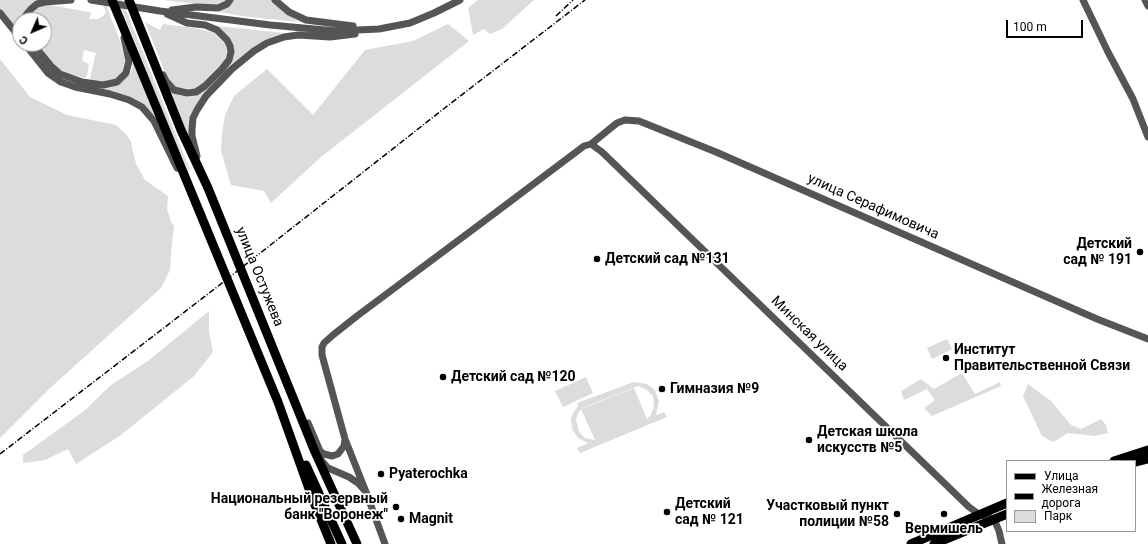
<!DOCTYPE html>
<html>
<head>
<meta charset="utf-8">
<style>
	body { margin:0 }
	#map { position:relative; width:1148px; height:544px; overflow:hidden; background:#fff; font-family:Roboto,sans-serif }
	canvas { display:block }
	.legend { position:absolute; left:1006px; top:460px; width:130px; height:72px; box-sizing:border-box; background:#fff; border:1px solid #999; margin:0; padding:5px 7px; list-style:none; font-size:12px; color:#000 }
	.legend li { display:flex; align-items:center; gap:8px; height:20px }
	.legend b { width:20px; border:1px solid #999 }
	.north { position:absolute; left:12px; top:12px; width:40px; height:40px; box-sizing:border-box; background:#fff; border:1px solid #999; border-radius:50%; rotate:225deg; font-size:11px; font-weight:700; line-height:16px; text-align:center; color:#000 }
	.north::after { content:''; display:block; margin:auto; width:14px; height:18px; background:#000; clip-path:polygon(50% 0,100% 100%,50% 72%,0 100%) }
	.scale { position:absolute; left:1006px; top:20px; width:77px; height:18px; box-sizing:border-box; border:2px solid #000; border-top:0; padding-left:5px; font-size:12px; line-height:14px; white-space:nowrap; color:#000; -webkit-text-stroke:3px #fff; paint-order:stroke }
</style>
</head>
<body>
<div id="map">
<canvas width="1148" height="544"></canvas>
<ul class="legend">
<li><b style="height:5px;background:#000"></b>Улица</li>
<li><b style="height:5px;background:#000"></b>Железная дорога</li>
<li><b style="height:11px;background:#dcdcdc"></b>Парк</li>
</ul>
<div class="north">С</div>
<div class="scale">100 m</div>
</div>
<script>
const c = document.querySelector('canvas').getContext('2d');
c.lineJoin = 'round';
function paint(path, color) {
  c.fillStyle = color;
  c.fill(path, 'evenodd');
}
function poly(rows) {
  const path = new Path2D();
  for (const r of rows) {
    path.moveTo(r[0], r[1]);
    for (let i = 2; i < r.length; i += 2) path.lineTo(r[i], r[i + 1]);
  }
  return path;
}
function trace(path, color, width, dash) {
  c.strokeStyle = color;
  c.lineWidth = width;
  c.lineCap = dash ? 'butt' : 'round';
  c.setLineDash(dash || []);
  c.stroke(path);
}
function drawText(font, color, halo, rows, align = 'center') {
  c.font = font + ' Roboto,sans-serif';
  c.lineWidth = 3.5;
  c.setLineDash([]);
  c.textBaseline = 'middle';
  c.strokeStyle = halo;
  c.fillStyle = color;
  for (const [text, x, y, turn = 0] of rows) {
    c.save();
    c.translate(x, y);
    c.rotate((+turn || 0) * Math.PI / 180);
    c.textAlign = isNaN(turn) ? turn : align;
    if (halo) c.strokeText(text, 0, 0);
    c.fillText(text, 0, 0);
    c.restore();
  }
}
paint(poly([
	[0,0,41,0,22,20,20,20,20,34,0,10],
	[101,0,104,0,119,38,126,62,125,69,116,79,102,82,93,81,90,78,96,53,84,50,82,61,87,63,89,65,87,76,85,78,67,74,58,69,37,44,44,44,44,20,28,20,28,17,35,9,45,5,50,5,89,12,91,13,89,19,98,19,103,16,106,12],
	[118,0,122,0,190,170,188,170,170,130],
	[164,0,227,0,213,6],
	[234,0,272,0,282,11,299,22,241,16,220,12],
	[478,0,534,0,502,29,490,34,484,29,473,35,468,8],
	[145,22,160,30,163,24,194,28,215,33,226,45,227,51,225,60,222,65,198,88,195,89,179,90,168,80],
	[448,24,469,41,321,157,271,203,264,191,231,185,221,151,222,134,225,115,234,96,267,69,313,115,365,50,413,41],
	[218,26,284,33,283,34,269,39,258,45,202,97,189,137,168,89,181,96,188,97,196,95,225,69,230,39,218,28],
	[27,44,30,44,63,79,85,85,110,87,119,84,130,74,132,69,132,60,155,117,144,105,74,85,55,75],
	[0,59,30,97,67,115,116,125,127,135,131,142,136,164,145,180,168,196,167,209,171,222,174,226,172,243,170,270,161,288,49,389,0,438],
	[209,311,209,332,213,352,194,376,121,435,76,464,68,449,45,460,23,463,23,455,84,411,111,385,148,361],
	[947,339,952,349,932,359,927,348],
	[962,373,975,394,1000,382,1001,386,932,416,924,408,935,400,927,389,904,400,901,391,921,379,934,389],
	[586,377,593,393,563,407,555,391],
	[634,382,647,384,655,390,659,402,656,415,664,412,667,417,580,453,577,448,588,443,578,438,572,429,571,419,573,413,578,406,577,403],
	[638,386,647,390,653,396,654,407,650,416,647,419,634,388,581,409,595,440,585,438,579,432,576,420,578,413,582,408],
	[1028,384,1051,401,1071,425,1081,429,1101,419,1106,425,1108,433,1095,436,1068,433,1053,442,1042,436,1023,396]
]), '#dcdcdc');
trace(poly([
	[91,0,160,11,270,25,336,31,379,29,410,23,434,13,460,0],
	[275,0,289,12,306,20,353,26],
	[1083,0,1108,52,1133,99,1148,137],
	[1145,0,1148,6],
	[172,10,196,7,218,8,227,4,230,0],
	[0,13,20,38],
	[25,20,26,15,31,9,37,4,45,2,71,0],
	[25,44,48,73,61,82,75,87,110,94,129,100,142,107,154,121,177,168],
	[33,44,51,66,60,74,82,82,103,85,117,82,126,73,129,61,124,38],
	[163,75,166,81,174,90,187,93,196,92,205,86,222,69,229,60,231,52,230,46,227,40,217,30,205,25,187,23,167,14],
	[591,144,617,123,625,120,639,121,716,152,1097,319,1148,339],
	[591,144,602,152,969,507,980,515,994,519,999,531,1002,544],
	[197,156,192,136,192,130,193,118,197,110,206,96,232,69,254,51,267,43,284,37,298,35,330,37,355,34],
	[308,423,320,451,324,454,332,456,338,454,344,446,345,439],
	[321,460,328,468,349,477,358,483,366,492,385,544],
	[366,492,345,439,322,355,322,347,324,343,333,335,357,316,495,213,584,146,591,144]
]), '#555', 7);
trace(poly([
	[112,0,278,402,313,500,331,544],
	[129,0,181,130,208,188,315,452,357,544],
	[1114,461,1148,450],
	[1135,462,1148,459],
	[306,465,342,544],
	[911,544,1007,503],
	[934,544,1007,514]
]), '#000', 9);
trace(poly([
	[556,16,573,0],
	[0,454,217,287,446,107,585,0]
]), '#000', 1.5, [6, 2, 1, 2]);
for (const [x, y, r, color] of [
	[1140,252,4,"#000"],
	[597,259,4,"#000"],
	[946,358,4,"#000"],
	[443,377,4,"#000"],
	[662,389,4,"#000"],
	[809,440,4,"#000"],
	[381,474,4,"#000"],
	[396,507,4,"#000"],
	[667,512,4,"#000"],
	[897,514,4,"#000"],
	[944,514,4,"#000"],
	[401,519,4,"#000"]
]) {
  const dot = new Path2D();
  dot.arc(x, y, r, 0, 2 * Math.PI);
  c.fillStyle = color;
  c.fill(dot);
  trace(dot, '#fff', 1.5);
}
drawText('14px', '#000', '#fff', [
	["улица Серафимовича",873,207,24],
	["улица Остужева",259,277,68],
	["Минская улица",809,334,44]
]);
drawText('bold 14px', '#000', '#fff', [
	["Детский",1132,244,"right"],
	["сад № 191",1132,260,"right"],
	["Детский сад №131",605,259],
	["Институт",954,350],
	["Правительственной Связи",954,366],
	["Детский сад №120",451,377],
	["Гимназия №9",670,389],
	["Детская школа",817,432],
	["искусств №5",817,448],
	["Pyaterochka",389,474],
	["Национальный резервный",388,499,"right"],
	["банк \"Воронеж\"",388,515,"right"],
	["Детский",675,504],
	["сад № 121",675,520],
	["Участковый пункт",889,506,"right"],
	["полиции №58",889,522,"right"],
	["Magnit",409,519],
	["Вермишель",944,529,"center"]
], 'left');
</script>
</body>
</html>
